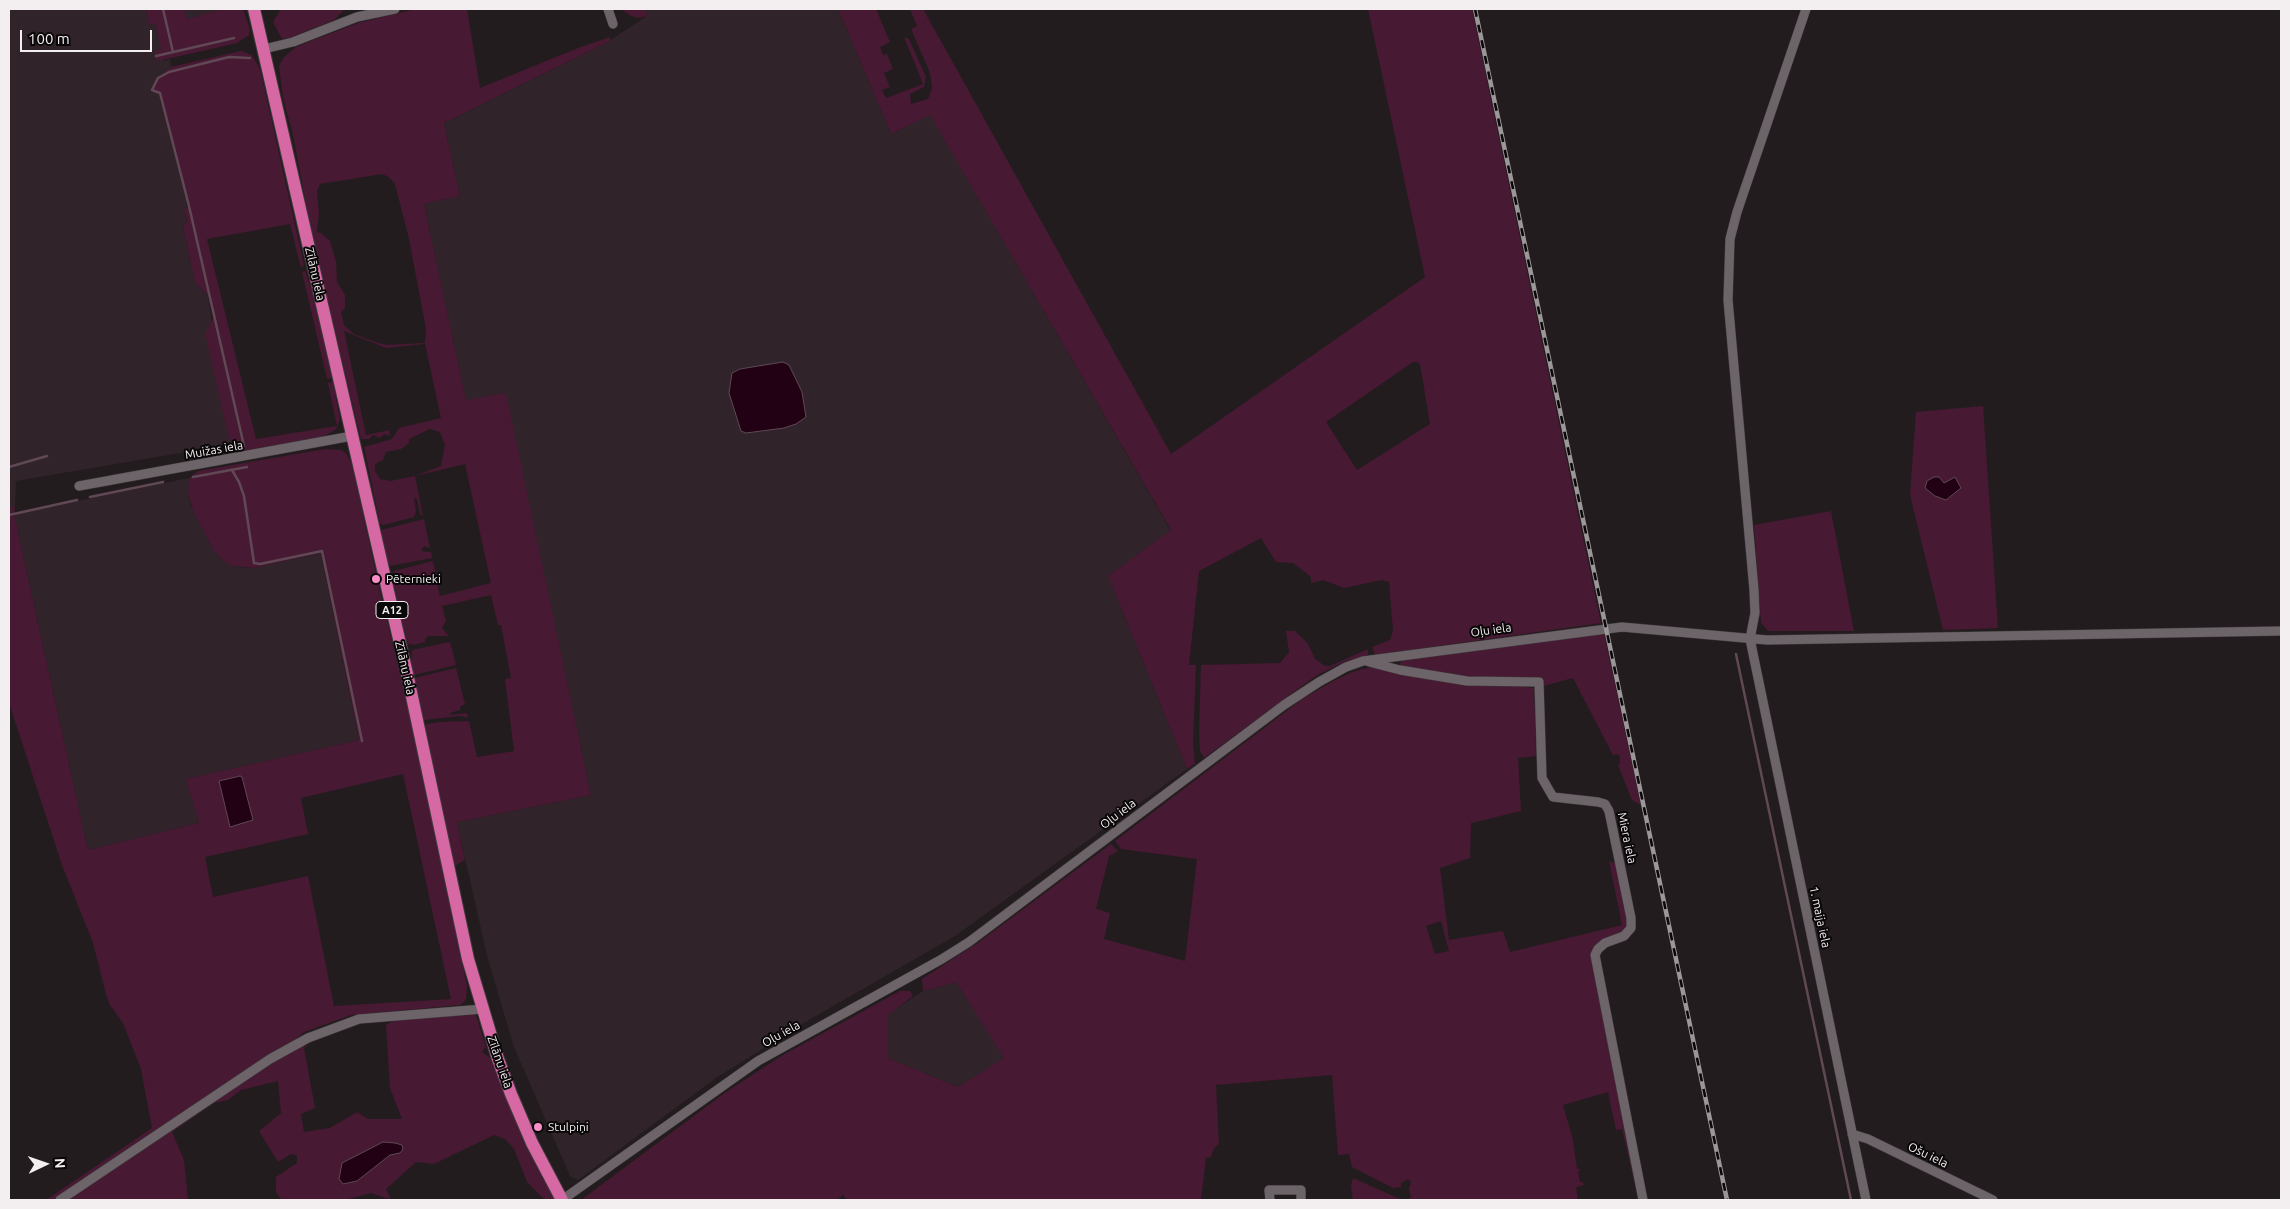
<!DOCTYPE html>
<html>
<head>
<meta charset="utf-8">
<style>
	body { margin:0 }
	#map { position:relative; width:2290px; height:1209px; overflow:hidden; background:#231c1f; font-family:Ubuntu,sans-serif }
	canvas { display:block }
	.frame { position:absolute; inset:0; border:10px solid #f3eef0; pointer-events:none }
	.north { position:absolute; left:20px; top:1139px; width:50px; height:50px; -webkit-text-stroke:4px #0a0709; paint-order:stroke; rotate:87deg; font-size:14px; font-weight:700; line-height:20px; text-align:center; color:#f3eef0 }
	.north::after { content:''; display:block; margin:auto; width:18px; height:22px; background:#f3eef0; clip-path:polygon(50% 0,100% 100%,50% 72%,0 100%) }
	.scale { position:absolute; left:20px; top:30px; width:132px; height:22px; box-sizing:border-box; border:2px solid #f3eef0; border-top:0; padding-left:6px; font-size:15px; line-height:18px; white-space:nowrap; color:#f3eef0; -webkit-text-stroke:4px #0a0709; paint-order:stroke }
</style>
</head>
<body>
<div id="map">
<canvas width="2290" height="1209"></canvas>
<div class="frame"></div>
<div class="north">N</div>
<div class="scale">100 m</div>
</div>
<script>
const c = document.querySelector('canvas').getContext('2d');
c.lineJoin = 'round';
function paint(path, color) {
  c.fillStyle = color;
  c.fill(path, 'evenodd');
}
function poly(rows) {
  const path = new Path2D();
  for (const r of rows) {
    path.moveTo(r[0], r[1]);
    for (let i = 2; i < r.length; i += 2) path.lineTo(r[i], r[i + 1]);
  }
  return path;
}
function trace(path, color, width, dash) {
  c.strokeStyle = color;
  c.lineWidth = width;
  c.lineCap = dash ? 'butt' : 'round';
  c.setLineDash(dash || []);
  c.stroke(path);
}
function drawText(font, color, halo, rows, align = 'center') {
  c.font = font + ' Ubuntu,sans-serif';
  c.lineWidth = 4;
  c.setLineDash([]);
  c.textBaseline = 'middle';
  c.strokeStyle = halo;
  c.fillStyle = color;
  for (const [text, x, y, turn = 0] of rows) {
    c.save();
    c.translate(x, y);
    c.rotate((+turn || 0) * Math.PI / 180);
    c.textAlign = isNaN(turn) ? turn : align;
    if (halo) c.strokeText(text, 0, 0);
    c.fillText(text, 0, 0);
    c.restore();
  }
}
paint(poly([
	[9,9,146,9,149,25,155,24,164,61,170,59,171,67,158,78,160,93,189,206,186,207,185,215,187,221,183,227,195,283,208,295,228,435,233,444,16,481,15,506,9,508],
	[185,9,223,9,223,10,187,19],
	[645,9,838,9,891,134,930,114,1171,531,1108,576,1187,769,955,936,809,1020,716,1078,578,1180,570,1176,514,1047,487,956,457,822,591,795,505,393,466,401,424,204,460,196,444,123,606,43,647,16],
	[189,478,188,494,191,506,214,551,225,562,238,567,254,568,321,553,359,740,187,779,199,823,88,850,14,514],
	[956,982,1005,1058,958,1087,888,1058,888,1014,923,991]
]), '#302329');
paint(poly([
	[146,9,185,9,187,19,223,9,243,9,250,30,249,35,237,43,158,61,155,58,155,51,161,49,155,24,149,25],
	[281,9,345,9,334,20,289,38,282,39,273,22],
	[416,9,467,9,480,88,578,48,610,37,610,41,444,123,460,196,424,204,466,400,506,393,591,795,457,822,465,860,454,866,425,727,426,724,440,722,469,721,477,757,514,751,505,679,511,678,501,625,498,625,491,595,442,606,446,621,442,628,449,636,428,636,425,639,425,642,414,645,407,643,401,618,404,617,402,611,400,611,392,580,394,571,433,561,440,596,491,583,465,464,415,476,423,516,420,514,417,499,414,497,416,512,414,517,384,525,380,524,364,447,392,439,399,428,441,418,425,344,386,348,344,331,366,435,390,430,389,436,385,434,379,438,373,435,369,439,361,439,311,230,293,135,283,98,279,66,283,58,296,47,358,23],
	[382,174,389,177,395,184,409,239,426,329,425,343,387,345,378,343,354,334,344,325,341,312,345,308,345,295,337,282,336,262,330,241,321,233,317,232,319,213,317,191,320,184],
	[430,429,440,432,445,445,441,466,415,476,390,481,380,479,375,471,375,464,383,460,386,452,401,449,409,443,409,439],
	[621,9,645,9,647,16,639,18,631,16],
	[838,9,876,9,890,42,880,47,883,55,887,54,893,69,884,73,890,87,882,90,886,98,923,84,904,37,909,39,926,77,924,87,910,94,911,104,928,99,932,88,930,73,911,29,917,26,910,9,923,9,1171,454,1425,277,1368,9,1472,9,1601,623,1375,655,1372,647,1390,640,1393,631,1389,582,1382,580,1344,588,1323,580,1311,583,1311,577,1293,563,1276,562,1261,538,1199,571,1189,665,1196,665,1193,743,1195,764,1187,769,1108,576,1171,530,930,115,891,134],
	[1413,362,1417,362,1420,364,1430,424,1357,470,1326,422],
	[241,51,252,55,260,69,304,265,301,268,290,224,207,239,256,439,337,426,328,383,333,382,340,420,336,429,319,439,244,451,233,444,228,435,205,333,213,319,208,295,195,283,183,227,187,221,184,209,189,206,160,93,152,90,158,78,171,67],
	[305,271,313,294,332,378,327,379,302,272],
	[1983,406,1998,628,1943,630,1910,495,1916,412],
	[325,449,341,450,346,453,352,464,376,574,374,575,375,583,378,583,412,725,467,986,466,1000,460,1005,351,1015,304,1032,293,1042,53,1200,46,1200,152,1128,141,1069,123,1023,110,1005,106,994,93,943,62,865,9,703,9,508,15,506,14,514,88,850,199,823,186,779,359,740,321,553,254,568,233,566,225,562,214,551,194,513,188,494,189,478,198,471],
	[403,774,451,999,334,1006,308,876,213,897,205,857,308,834,301,798],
	[240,776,253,819,219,781],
	[1831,511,1854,631,1768,631,1761,623,1754,525],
	[424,519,430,548,424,546,421,551,431,552,432,558,390,566,386,556,381,530],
	[1286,631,1295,631,1308,644,1315,659,1325,666,1330,666,1368,649,1368,655,1346,661,1317,675,1204,758,1200,751,1199,732,1201,665,1280,663,1289,652],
	[1604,633,1641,805,1632,800,1618,765,1620,764,1620,756,1618,754,1613,755,1573,678,1543,686,1541,682,1468,678,1400,665,1401,661,1406,659],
	[450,642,456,665,414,675,411,665,412,650],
	[1372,667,1534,688,1536,756,1518,758,1521,811,1471,823,1470,858,1440,868,1449,940,1503,931,1510,952,1622,925,1609,861,1615,863,1628,916,1627,927,1621,933,1598,944,1634,1180,1622,1129,1616,1130,1608,1092,1563,1105,1573,1140,1577,1169,1581,1169,1578,1172,1580,1182,1583,1182,1584,1185,1576,1187,1578,1200,1407,1200,1411,1197,1409,1189,1411,1182,1408,1179,1401,1183,1401,1187,1393,1188,1352,1167,1349,1154,1338,1155,1332,1075,1216,1085,1219,1144,1214,1148,1211,1157,1206,1158,1201,1200,847,1200,843,1195,837,1200,581,1200,726,1092,783,1055,900,991,910,991,913,996,888,1015,888,1058,958,1087,1004,1058,956,982,923,991,922,979,979,942,1111,844,1118,851,1109,856,1096,909,1110,913,1104,939,1185,961,1197,859,1121,849,1115,841,1301,700,1335,680,1355,671],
	[1441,921,1449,951,1435,954,1426,926],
	[456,668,465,704,460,707,460,710,450,713,450,715,467,713,468,718,460,716,424,720,414,678],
	[475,1012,486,1047,482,1052,490,1058,525,1144,555,1200,545,1200,527,1182,514,1149,505,1139,494,1135,434,1164,416,1162,386,1189,391,1200,371,1193,345,1200,282,1200,276,1192,276,1177,297,1163,297,1155,291,1154,278,1162,259,1131,281,1113,278,1081,241,1090,228,1100,214,1103,172,1132,184,1160,188,1200,64,1200,271,1063,303,1045,306,1047,304,1048,315,1108,301,1114,304,1132,330,1128,357,1112,368,1119,402,1119,390,1088,386,1025,393,1021,394,1017],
	[383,1142,402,1145,400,1153,390,1155,382,1162],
	[1353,1178,1400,1199,1400,1200,1353,1200,1351,1186]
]), '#471933');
const water = poly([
	[783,362,789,365,802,392,806,417,796,424,784,428,746,433,741,431,729,393,732,373,740,369,783,362],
	[1934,477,1939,477,1944,483,1955,477,1961,488,1946,500,1935,496,1925,488,1927,481,1934,477],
	[240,776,242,777,253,820,230,827,219,781,240,776],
	[383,1142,395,1143,402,1145,403,1149,400,1153,390,1155,357,1181,343,1184,339,1179,342,1163,383,1142]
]);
paint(water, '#210113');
trace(water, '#604855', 1);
trace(poly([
	[163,9,173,52],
	[156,56,234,38],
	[244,446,189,206,160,93,152,90,158,78,169,72,229,57,250,58],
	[9,467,47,456],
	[232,470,239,482,244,496,254,563,260,564,322,551,362,741],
	[193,477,247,467],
	[90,497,163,482],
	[9,515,77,500],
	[1736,654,1851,1200]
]), '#604855', 2.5);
const minor = poly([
	[608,9,613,24],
	[1806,9,1737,212,1730,239,1728,300,1754,590,1755,613,1750,639,1866,1200],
	[264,49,293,42,357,17,395,9],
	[79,486,352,436],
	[1369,662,1400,670,1467,681,1539,682,1542,778,1553,797,1598,802,1605,804,1609,811,1631,918,1631,928,1624,936,1605,943,1598,949,1595,955,1643,1200],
	[1852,1134,1868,1139,1993,1200],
	[60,1200,270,1059,308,1038,359,1019,483,1009],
	[562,1200,758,1061,942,959,969,942,1284,705,1319,682,1346,667,1363,661,1622,627,1767,640,2281,631],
	[1270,1200,1269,1190,1301,1190,1301,1200]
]);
const highway = poly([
	[254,9,408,678,468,959,498,1059,511,1094,532,1143,562,1200]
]);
trace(minor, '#3f3a3c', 10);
trace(highway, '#3f3a3c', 14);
trace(minor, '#6c6468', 9);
trace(highway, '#d668a4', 12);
const rail = poly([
	[1475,9,1727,1200]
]);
trace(rail, '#9b9698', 4.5);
trace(rail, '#0a0709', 2.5, [8]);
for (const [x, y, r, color] of [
	[376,579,5,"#fa8fc7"],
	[538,1127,5,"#fa8fc7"]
]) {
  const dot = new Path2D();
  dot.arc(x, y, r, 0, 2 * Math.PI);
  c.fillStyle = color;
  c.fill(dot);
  trace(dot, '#0a0709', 2);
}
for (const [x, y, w] of [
	[392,610,32]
]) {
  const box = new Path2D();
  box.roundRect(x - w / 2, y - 8.5, w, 17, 4);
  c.fillStyle = '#0a0709';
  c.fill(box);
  trace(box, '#f3eef0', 1);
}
drawText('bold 11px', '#f3eef0', null, [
	["A12",392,610]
]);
drawText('12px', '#f3eef0', '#0a0709', [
	["Zīlānu iela",315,274,77],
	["Muižas iela",214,450,-10],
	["Oļu iela",1491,630,-8],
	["Zīlānu iela",405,668,77],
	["Oļu iela",1118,814,-37],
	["Miera iela",1627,838,78],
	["1. maija iela",1820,917,78],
	["Oļu iela",781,1034,-29],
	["Zīlānu iela",500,1062,71],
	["Ošu iela",1928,1155,26]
]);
drawText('12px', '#f3eef0', '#0a0709', [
	["Pēternieki",386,579],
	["Stulpiņi",548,1127]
], 'left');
</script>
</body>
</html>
